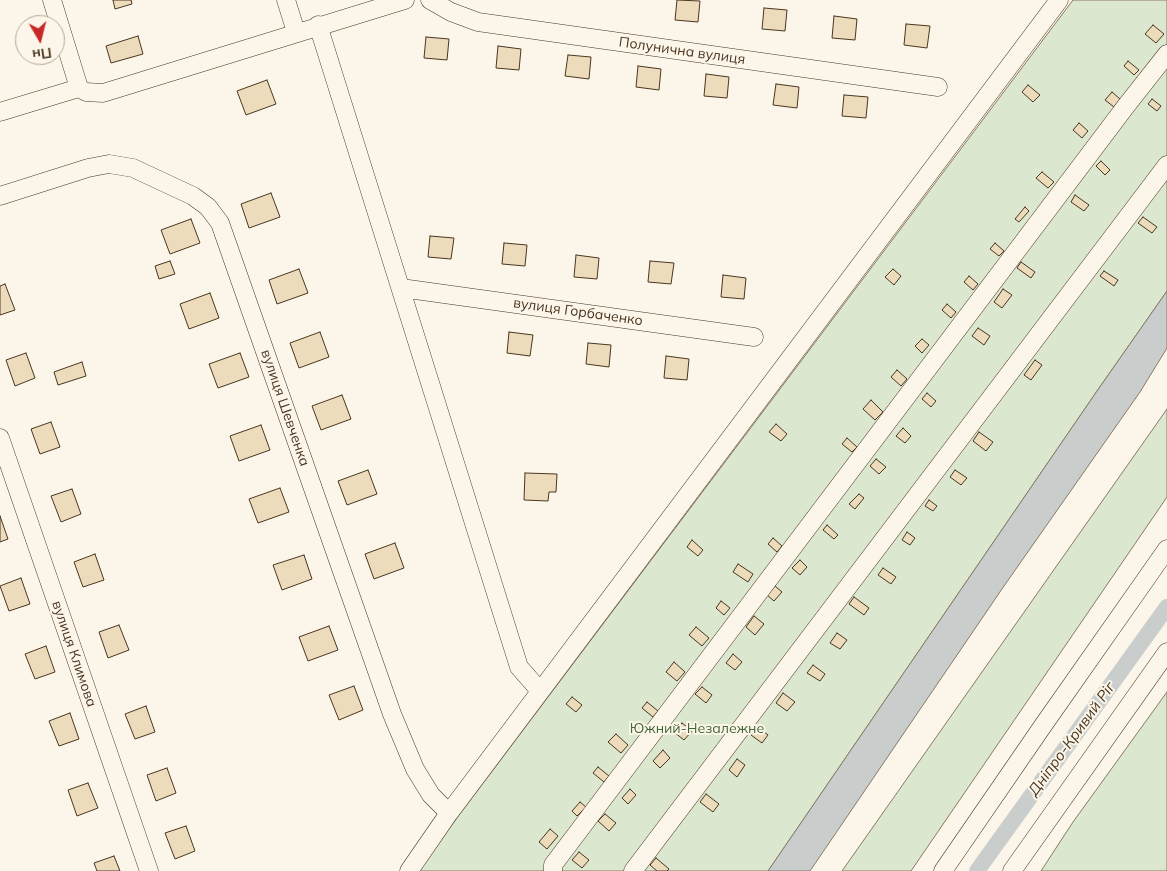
<!DOCTYPE html>
<html>
<head>
<meta charset="utf-8">
<style>
	body { margin:0 }
	#map { position:relative; width:1167px; height:871px; overflow:hidden; background:#fbf6e9; font-family:Mulish,sans-serif }
	canvas { display:block }
	.north { position:absolute; left:15px; top:15px; width:50px; height:50px; box-sizing:border-box; background:#fbf6e9; border:1px solid #b4a999; border-radius:50%; rotate:172deg; font-size:14px; font-weight:700; line-height:20px; text-align:center; color:#4a3520 }
	.north::after { content:''; display:block; margin:auto; width:18px; height:22px; background:#c62828; clip-path:polygon(50% 0,100% 100%,50% 72%,0 100%) }
</style>
</head>
<body>
<div id="map">
<canvas width="1167" height="871"></canvas>
<div class="north">Пн</div>
</div>
<script>
const c = document.querySelector('canvas').getContext('2d');
c.lineJoin = 'round';
function paint(path, color) {
  c.fillStyle = color;
  c.fill(path, 'evenodd');
}
function poly(rows) {
  const path = new Path2D();
  for (const r of rows) {
    path.moveTo(r[0], r[1]);
    for (let i = 2; i < r.length; i += 2) path.lineTo(r[i], r[i + 1]);
  }
  return path;
}
function trace(path, color, width, dash) {
  c.strokeStyle = color;
  c.lineWidth = width;
  c.lineCap = dash ? 'butt' : 'round';
  c.setLineDash(dash || []);
  c.stroke(path);
}
function drawText(font, color, halo, rows, align = 'center') {
  c.font = font + ' Mulish,sans-serif';
  c.lineWidth = 4;
  c.setLineDash([]);
  c.textBaseline = 'middle';
  c.strokeStyle = halo;
  c.fillStyle = color;
  for (const [text, x, y, turn = 0] of rows) {
    c.save();
    c.translate(x, y);
    c.rotate((+turn || 0) * Math.PI / 180);
    c.textAlign = isNaN(turn) ? turn : align;
    if (halo) c.strokeText(text, 0, 0);
    c.fillText(text, 0, 0);
    c.restore();
  }
}
const green = poly([
	[1073,0,1167,0,1167,291,1097,391,768,871,415,871,429,855,1073,0],
	[1167,409,1167,497,911,871,842,871,1167,409],
	[1167,692,1167,871,1041,871,1073,822,1167,692]
]);
paint(green, '#dce7d0');
trace(green, '#887966', 1);
const water = poly([
	[1167,291,1167,348,1140,392,1004,586,810,871,768,871,1097,391,1167,291]
]);
paint(water, '#c9cecd');
trace(water, '#887966', 1);
trace(poly([
	[977,871,1167,607]
]), '#c9cecd', 16);
const building = poly([
	[113,0,131,0,132,4,115,9,113,0],
	[677,0,700,1,698,22,675,20,677,0],
	[764,8,787,10,785,31,762,29,764,8],
	[834,16,857,19,855,40,832,38,834,16],
	[906,24,930,26,927,48,904,45,906,24],
	[1153,25,1164,34,1156,43,1145,34,1153,25],
	[138,36,143,54,111,63,106,46,138,36],
	[426,37,449,39,447,60,424,58,426,37],
	[498,46,521,49,519,70,496,68,498,46],
	[568,55,591,57,589,79,565,76,568,55],
	[1128,61,1139,70,1134,75,1124,66,1128,61],
	[638,66,661,69,659,90,636,87,638,66],
	[706,74,729,77,727,98,704,96,706,74],
	[267,80,276,104,246,115,237,91,267,80],
	[776,84,799,87,797,108,773,105,776,84],
	[1028,85,1040,95,1033,102,1022,92,1028,85],
	[1112,92,1120,99,1114,107,1105,100,1112,92],
	[844,95,868,97,866,118,842,116,844,95],
	[1152,99,1161,106,1157,111,1148,104,1152,99],
	[1079,123,1088,131,1082,138,1073,130,1079,123],
	[1101,161,1110,170,1105,175,1096,166,1101,161],
	[1042,172,1054,182,1048,188,1036,178,1042,172],
	[271,193,280,217,249,228,241,204,271,193],
	[1075,195,1089,205,1084,211,1071,202,1075,195],
	[1025,207,1029,211,1019,222,1015,219,1025,207],
	[1143,217,1157,227,1152,233,1138,223,1143,217],
	[191,219,200,243,170,254,161,230,191,219],
	[430,236,454,238,451,259,428,257,430,236],
	[504,243,527,245,525,266,502,264,504,243],
	[995,243,1004,251,999,256,990,249,995,243],
	[576,255,599,258,597,279,574,277,576,255],
	[170,261,175,274,159,279,155,266,170,261],
	[650,261,674,263,671,284,648,282,650,261],
	[1021,262,1035,272,1031,278,1017,268,1021,262],
	[299,269,308,293,277,304,269,280,299,269],
	[893,269,901,276,894,285,885,277,893,269],
	[1104,271,1118,280,1114,286,1100,276,1104,271],
	[723,275,746,278,744,299,721,297,723,275],
	[969,276,978,284,973,290,964,282,969,276],
	[5,284,15,310,0,315,0,286,5,284],
	[1003,289,1012,295,1002,308,994,302,1003,289],
	[210,293,219,318,189,329,180,304,210,293],
	[947,304,956,312,951,318,942,310,947,304],
	[978,328,990,336,984,345,972,336,978,328],
	[320,332,329,357,299,368,290,343,320,332],
	[509,332,533,335,530,356,507,353,509,332],
	[922,339,929,345,922,353,915,346,922,339],
	[588,343,611,345,609,367,586,364,588,343],
	[26,353,35,378,15,386,6,360,26,353],
	[240,353,249,377,218,388,209,364,240,353],
	[666,356,689,359,687,380,664,378,666,356],
	[1035,360,1042,365,1031,380,1024,375,1035,360],
	[82,362,86,376,58,385,54,372,82,362],
	[897,370,907,379,901,386,891,377,897,370],
	[927,393,936,401,931,407,922,399,927,393],
	[342,395,351,419,321,430,312,406,342,395],
	[871,400,883,412,875,420,863,409,871,400],
	[51,422,60,447,40,454,31,429,51,422],
	[776,424,787,434,781,441,769,432,776,424],
	[261,425,270,450,239,461,230,436,261,425],
	[903,428,911,436,905,443,896,436,903,428],
	[979,432,993,442,986,451,973,441,979,432],
	[847,438,857,447,852,452,842,444,847,438],
	[876,459,886,467,879,474,870,466,876,459],
	[368,470,377,494,347,505,338,481,368,470],
	[955,470,967,478,961,485,950,477,955,470],
	[525,473,557,474,556,492,549,492,548,501,524,500,525,473],
	[280,488,289,512,258,523,249,499,280,488],
	[72,489,81,514,61,522,51,496,72,489],
	[859,494,864,498,855,509,849,504,859,494],
	[929,500,937,506,933,511,925,506,929,500],
	[0,516,8,539,0,542,0,516],
	[827,525,838,535,834,539,823,530,827,525],
	[907,532,915,538,910,545,902,540,907,532],
	[773,538,782,546,777,552,768,544,773,538],
	[692,540,703,550,698,556,687,547,692,540],
	[395,543,404,568,374,579,365,554,395,543],
	[95,554,104,580,83,587,74,562,95,554],
	[304,555,312,579,282,590,273,565,304,555],
	[800,560,807,567,800,575,792,568,800,560],
	[738,564,753,574,748,582,733,572,738,564],
	[883,568,896,577,891,584,878,575,883,568],
	[21,578,30,604,9,611,0,586,21,578],
	[775,586,782,592,774,601,767,595,775,586],
	[854,597,869,608,864,615,849,604,854,597],
	[721,601,730,608,724,615,716,608,721,601],
	[754,616,764,624,755,635,746,627,754,616],
	[119,625,129,650,108,658,99,632,119,625],
	[329,626,338,650,308,661,299,637,329,626],
	[696,627,709,638,702,646,689,635,696,627],
	[837,633,847,640,840,649,830,643,837,633],
	[46,646,55,672,35,679,25,654,46,646],
	[733,654,742,662,735,670,726,663,733,654],
	[674,662,685,672,677,681,666,672,674,662],
	[813,665,825,674,820,681,807,673,813,665],
	[354,686,363,710,339,720,329,695,354,686],
	[702,687,712,695,706,703,695,694,702,687],
	[783,693,795,702,787,711,776,703,783,693],
	[572,697,582,705,576,712,566,704,572,697],
	[647,702,658,711,653,717,642,708,647,702],
	[146,706,155,732,135,739,125,714,146,706],
	[70,713,79,739,59,746,49,721,70,713],
	[682,723,692,731,684,740,674,732,682,723],
	[756,726,768,735,762,743,751,735,756,726],
	[616,734,628,745,621,753,608,742,616,734],
	[663,750,670,758,660,768,653,761,663,750],
	[737,759,745,765,737,777,729,770,737,759],
	[598,767,609,776,604,782,593,773,598,767],
	[167,768,176,793,156,801,147,775,167,768],
	[88,783,98,808,77,816,68,790,88,783],
	[630,789,636,795,628,804,622,798,630,789],
	[706,794,719,804,713,812,700,802,706,794],
	[580,802,586,807,577,816,572,811,580,802],
	[605,814,616,823,609,831,598,821,605,814],
	[186,826,195,851,175,859,165,833,186,826],
	[550,829,558,836,547,849,539,842,550,829],
	[579,852,589,860,582,868,572,860,579,852],
	[114,856,120,871,97,871,94,863,114,856],
	[656,858,669,869,667,871,657,871,650,865,656,858]
]);
paint(building, '#ecdcbc');
trace(building, '#4a3520', 1);
const minor = poly([
	[52,0,79,88],
	[286,0,296,32],
	[430,0,451,12,478,22,938,87],
	[318,25,519,667,540,691],
	[0,112,79,88,86,92,103,93,405,0],
	[0,196,88,168,109,164,133,168,193,196,208,207,220,223,392,714,415,769,431,795,449,813],
	[401,288,754,337],
	[0,438,149,871],
	[409,871,449,813,1059,0],
	[553,871,553,865,1126,106,1167,54],
	[633,871,1167,165],
	[943,871,1042,727,1167,549],
	[1012,871,1167,652]
]);
trace(minor, '#4a3520', 19);
trace(minor, '#fbf6e9', 18);
drawText('14px', '#4a3520', '#fbf6e9', [
	["Полунична вулиця",682,51,8],
	["вулиця Горбаченко",578,312,8],
	["вулиця Шевченка",285,408,71],
	["вулиця Климова",74,654,71]
]);
drawText('14px', '#436837', '#fbf6e9', [
	["Южний-Незалежне",697,729]
]);
drawText('italic 15px', '#4a3520', '#fbf6e9', [
	["Дніпро-Кривий Ріг",1072,739,-54]
]);
</script>
</body>
</html>
